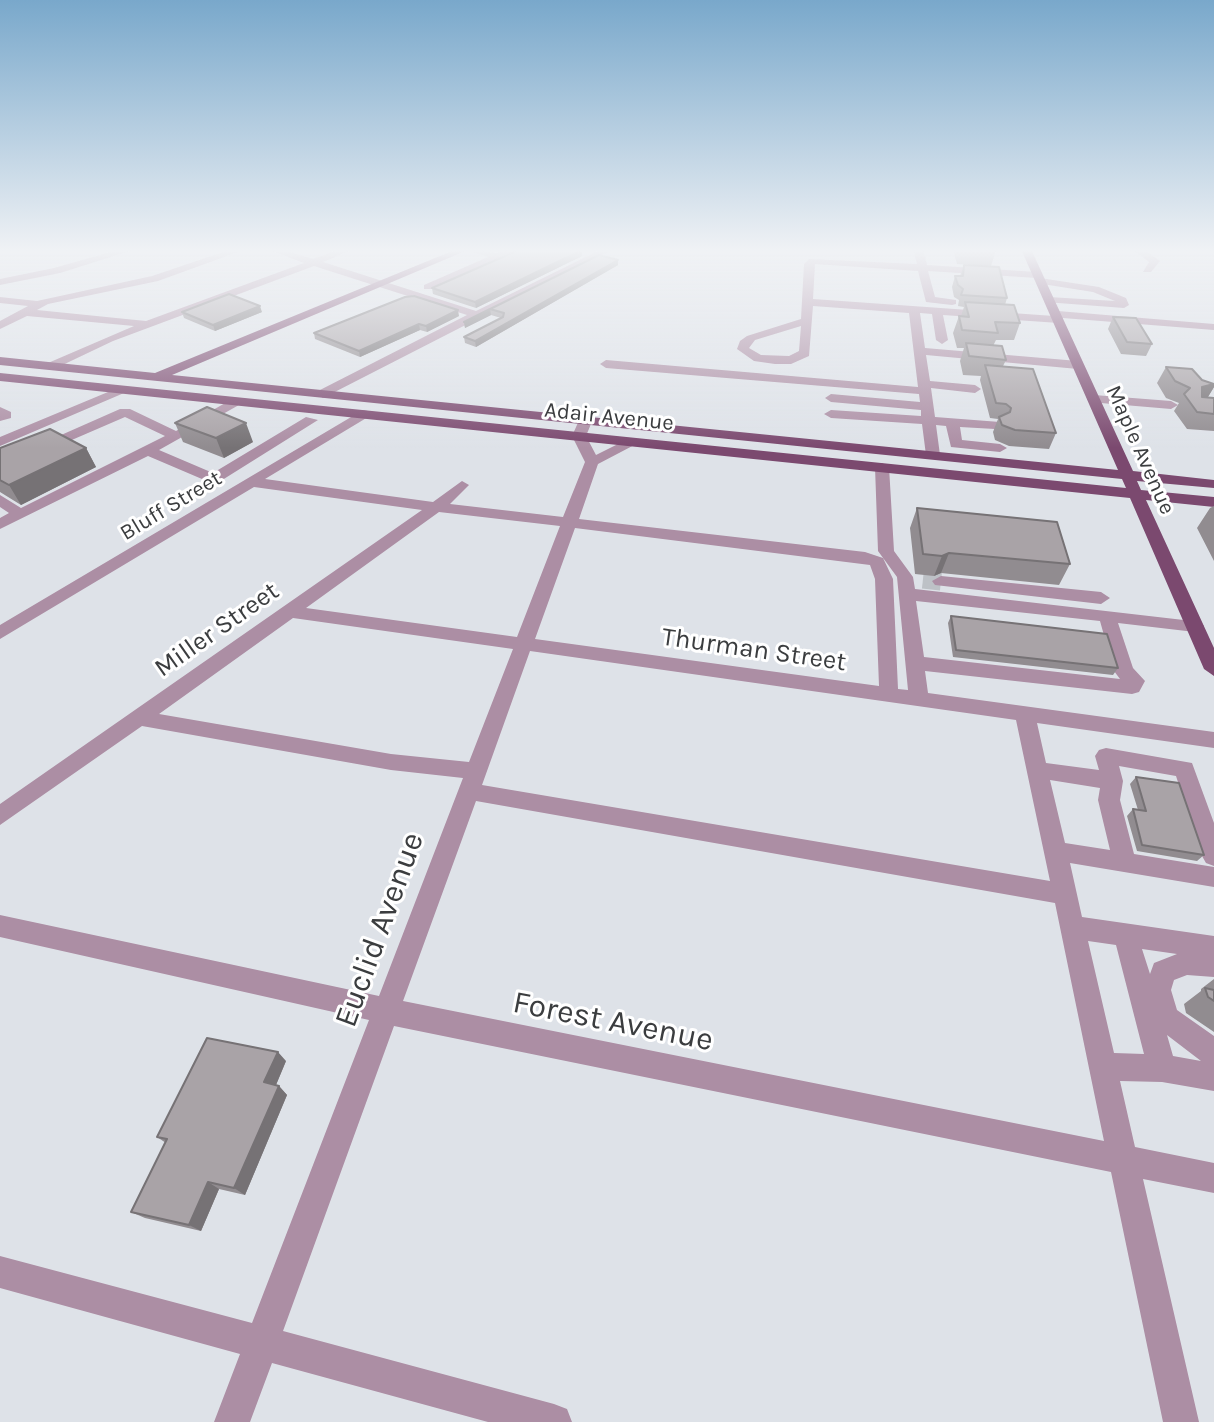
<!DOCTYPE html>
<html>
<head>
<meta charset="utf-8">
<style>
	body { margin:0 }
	canvas { display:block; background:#dee2e8 }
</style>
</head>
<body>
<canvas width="1214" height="1422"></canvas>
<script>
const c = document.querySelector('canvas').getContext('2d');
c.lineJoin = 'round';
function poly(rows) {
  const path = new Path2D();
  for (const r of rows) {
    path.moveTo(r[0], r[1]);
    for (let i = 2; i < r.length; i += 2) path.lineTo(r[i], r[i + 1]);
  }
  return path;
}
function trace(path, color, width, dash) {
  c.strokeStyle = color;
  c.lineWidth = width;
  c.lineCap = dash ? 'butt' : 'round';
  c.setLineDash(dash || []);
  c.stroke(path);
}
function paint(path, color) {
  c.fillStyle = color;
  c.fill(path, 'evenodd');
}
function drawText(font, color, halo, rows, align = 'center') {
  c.font = font + ' Karla,sans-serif';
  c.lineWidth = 6;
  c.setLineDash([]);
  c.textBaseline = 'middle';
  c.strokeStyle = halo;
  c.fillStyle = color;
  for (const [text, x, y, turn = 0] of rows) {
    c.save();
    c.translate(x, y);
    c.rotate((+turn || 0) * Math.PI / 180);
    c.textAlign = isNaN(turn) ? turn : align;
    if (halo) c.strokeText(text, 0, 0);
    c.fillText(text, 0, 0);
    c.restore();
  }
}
trace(poly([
	[923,579,941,581]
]), '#bdc1c6', 19, [19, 9]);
paint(poly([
	[121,249,136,249,60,273,0,285,0,279,54,268,121,249],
	[232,249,246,249,158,281,48,304,37,310,146,321,304,263,267,249,281,249,313,259,340,249,354,249,323,262,476,311,602,249,614,249,323,398,317,394,318,391,467,315,314,266,113,341,52,370,48,369,48,363,134,326,27,316,0,329,0,321,28,306,0,303,0,297,37,301,152,276,232,249],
	[465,249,496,253,518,249,432,289,424,289,424,285,488,257,465,249],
	[913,249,923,249,927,265,1037,272,1042,275,1037,278,928,271,935,297,956,300,956,304,952,305,926,302,918,271,815,264,813,299,1054,316,1054,312,1058,311,1214,324,1214,330,1063,318,1063,322,1059,323,943,315,948,340,942,344,936,340,932,314,920,313,925,348,1078,361,1084,365,1078,369,926,355,930,381,975,385,981,389,975,393,931,388,935,417,1000,422,1002,425,995,429,960,427,962,440,1000,444,1007,448,1000,452,951,447,946,426,936,425,940,455,933,459,926,455,922,424,831,418,824,414,831,410,921,416,921,410,831,402,825,398,831,394,920,402,919,394,606,368,600,364,606,360,918,387,909,313,813,306,809,356,791,364,775,364,754,361,737,349,740,341,747,336,801,319,804,264,809,259,917,264,913,249],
	[801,326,799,351,789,356,761,355,749,348,755,340,801,326],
	[1132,249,1143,249,1160,261,1151,272,1143,272,1149,262,1132,249],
	[1040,278,1099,287,1126,298,1129,305,1124,308,1045,302,1044,300,1049,297,1115,301,1093,292,1036,283,1036,279,1040,278],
	[120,387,131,390,0,446,0,437,120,387],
	[1094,395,1171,401,1178,405,1171,409,1089,402,1087,399,1094,395],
	[234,398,246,401,159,450,213,473,306,417,318,420,219,482,209,482,148,456,0,529,0,518,9,513,0,507,0,495,21,508,165,436,125,417,0,471,0,462,120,409,130,409,176,431,234,398],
	[0,407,11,412,11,418,0,421,0,407],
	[363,410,368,411,368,417,265,479,433,502,462,481,469,485,450,504,563,517,585,462,572,436,581,416,591,416,593,419,586,436,596,455,628,439,640,442,598,464,579,519,865,552,883,558,893,579,898,689,908,690,897,577,878,551,875,467,882,463,889,467,894,551,913,577,915,589,1201,622,1204,626,1195,632,1118,623,1133,668,1145,681,1139,692,1132,694,925,671,928,693,1214,732,1214,748,1037,723,1046,763,1099,770,1095,756,1099,750,1106,748,1192,763,1214,823,1214,866,1206,863,1202,856,1176,776,1119,766,1123,781,1120,800,1134,854,1214,867,1214,887,1070,863,1082,917,1214,936,1214,977,1187,975,1174,980,1171,990,1177,1010,1214,1036,1214,1091,1162,1082,1120,1081,1135,1147,1214,1163,1214,1193,1143,1179,1199,1422,1163,1422,1111,1172,394,1026,283,1331,554,1404,567,1409,572,1422,488,1422,272,1363,250,1422,214,1422,240,1354,0,1288,0,1256,252,1323,369,1020,0,937,0,915,379,996,463,778,391,770,142,726,0,825,0,804,422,510,254,487,0,639,0,625,363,410],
	[439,512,560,526,517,637,306,608,439,512],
	[575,528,870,565,875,579,879,686,535,639,575,528],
	[916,601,1100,621,1114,671,1120,679,924,657,916,601],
	[293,618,513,649,469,762,391,754,159,714,293,618],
	[530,651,1016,720,1050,881,482,785,530,651],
	[1050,780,1100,788,1098,800,1110,850,1065,843,1050,780],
	[476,801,1055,903,1104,1141,403,1001,476,801],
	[1088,941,1116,945,1144,1054,1114,1053,1088,941],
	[1142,949,1177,954,1154,963,1150,974,1142,949],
	[1167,1035,1201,1061,1173,1056,1167,1035],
	[941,576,1101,592,1110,598,1101,604,935,585,932,581,941,576]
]), '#ac8ea4');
paint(poly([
	[457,249,470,249,172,375,1118,470,1021,249,1031,249,1133,471,1214,480,1214,488,1137,481,1141,490,1214,497,1214,507,1146,500,1214,648,1214,676,1204,669,1130,498,0,381,0,373,1126,488,1122,479,0,365,0,357,155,373,457,249]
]), '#7b496f');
paint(poly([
	[953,249,996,249,996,250,991,266,957,264],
	[599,255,618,260,618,265,476,347,465,343,464,337,501,318,491,315,465,328,464,322],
	[582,256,476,308,433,294,432,288],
	[964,265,1007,298,1005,305,1020,323,1014,340,996,340,993,346,1006,360,1003,366,1056,433,1049,449,1009,446,995,440,993,432,998,419,990,418,980,380,981,376,963,375,960,361,964,348,957,348,953,333,959,316,961,316,964,307,958,306,959,300,954,297,952,287,955,276,960,276],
	[182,312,262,312,215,331,184,318],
	[459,316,427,332,420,330,360,357,315,339,314,333],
	[1113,317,1152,344,1146,356,1121,354,1108,329],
	[1166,367,1214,384,1214,387,1208,397,1214,398,1214,431,1187,429,1174,411,1179,403,1166,398,1157,383],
	[175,423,253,442,224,458,183,442],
	[0,448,86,448,96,467,21,505,0,492],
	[1214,506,1214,561,1197,528,1210,508],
	[917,508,1070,564,1059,585,941,573,934,576,915,574,910,528],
	[951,616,1118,668,1113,675,953,657,948,623],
	[1136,777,1204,855,1197,861,1137,851,1127,816,1133,809,1138,810,1130,784],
	[1214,979,1214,1032,1186,1013,1184,1004,1201,991,1201,989],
	[286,1061,276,1085,279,1086,287,1095,245,1195,219,1189,201,1231,145,1218,131,1212,166,1143,157,1137]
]), '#918c90');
paint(poly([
	[582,250,582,256,476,308,475,302],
	[618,260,618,265,476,347,475,341],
	[260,306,262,312,215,331,213,325],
	[490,309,491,315,465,328,464,322],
	[458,310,459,316,427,332,426,326],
	[419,324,420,330,360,357,359,351],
	[1214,384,1214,387,1206,400,1193,403,1202,387],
	[246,423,253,442,224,458,216,438],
	[86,448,96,467,21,505,9,485],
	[949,553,941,573,934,576,942,556],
	[278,1052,286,1061,273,1092,264,1082],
	[279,1086,287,1095,245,1195,234,1188],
	[208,1182,219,1189,201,1231,189,1225]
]), '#767275');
const building = poly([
	[521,249,577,249,582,250,475,302,432,288,521,249],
	[599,255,618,260,475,341,464,337,503,317,504,313,490,309,464,322,599,255],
	[964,265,999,267,1007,298,961,295,963,289,958,285,955,276,963,276,964,265],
	[229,294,260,306,213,325,182,312,229,294],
	[414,296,458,310,426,326,419,324,359,351,314,333,405,297,414,296],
	[965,302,1014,305,1020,323,995,322,998,333,962,330,959,316,969,317,965,302],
	[1113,317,1136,318,1152,344,1127,342,1113,317],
	[966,343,1002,346,1006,360,969,356,966,343],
	[985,365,1033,369,1056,433,1015,430,1002,425,999,417,1010,412,1011,408,1006,404,996,403,985,365],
	[1166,367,1192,369,1202,380,1214,384,1202,387,1202,397,1214,398,1214,414,1197,412,1184,394,1190,388,1175,381,1166,367],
	[207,407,246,423,216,438,175,423,207,407],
	[50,429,86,448,9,485,0,480,0,448,50,429],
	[917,508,1057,522,1070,564,949,553,942,556,923,554,917,508],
	[951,616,1107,634,1118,668,956,650,951,616],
	[1136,777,1179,783,1204,855,1142,845,1133,809,1146,811,1136,777],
	[1205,988,1214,990,1214,1001,1208,997,1205,988],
	[207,1038,278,1052,264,1082,279,1086,234,1188,208,1182,189,1225,131,1212,167,1139,157,1137,207,1038]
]);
paint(building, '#a9a3a7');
trace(building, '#767275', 2);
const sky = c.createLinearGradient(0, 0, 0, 448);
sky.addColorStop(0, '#79a8cb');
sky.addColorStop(0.56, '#f0f2f5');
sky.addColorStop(1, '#f0f2f500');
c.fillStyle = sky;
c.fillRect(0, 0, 1214, 448);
drawText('22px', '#3b3d3f', '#fff', [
	["Adair Avenue",609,417,6],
	["Maple Avenue",1140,450,66],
	["Bluff Street",171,506,-31]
]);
drawText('26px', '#3b3d3f', '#fff', [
	["Miller Street",217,630,-35],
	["Thurman Street",754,650,8]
]);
drawText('32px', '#3b3d3f', '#fff', [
	["Euclid Avenue",380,930,-70],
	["Forest Avenue",613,1022,11]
]);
</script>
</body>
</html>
